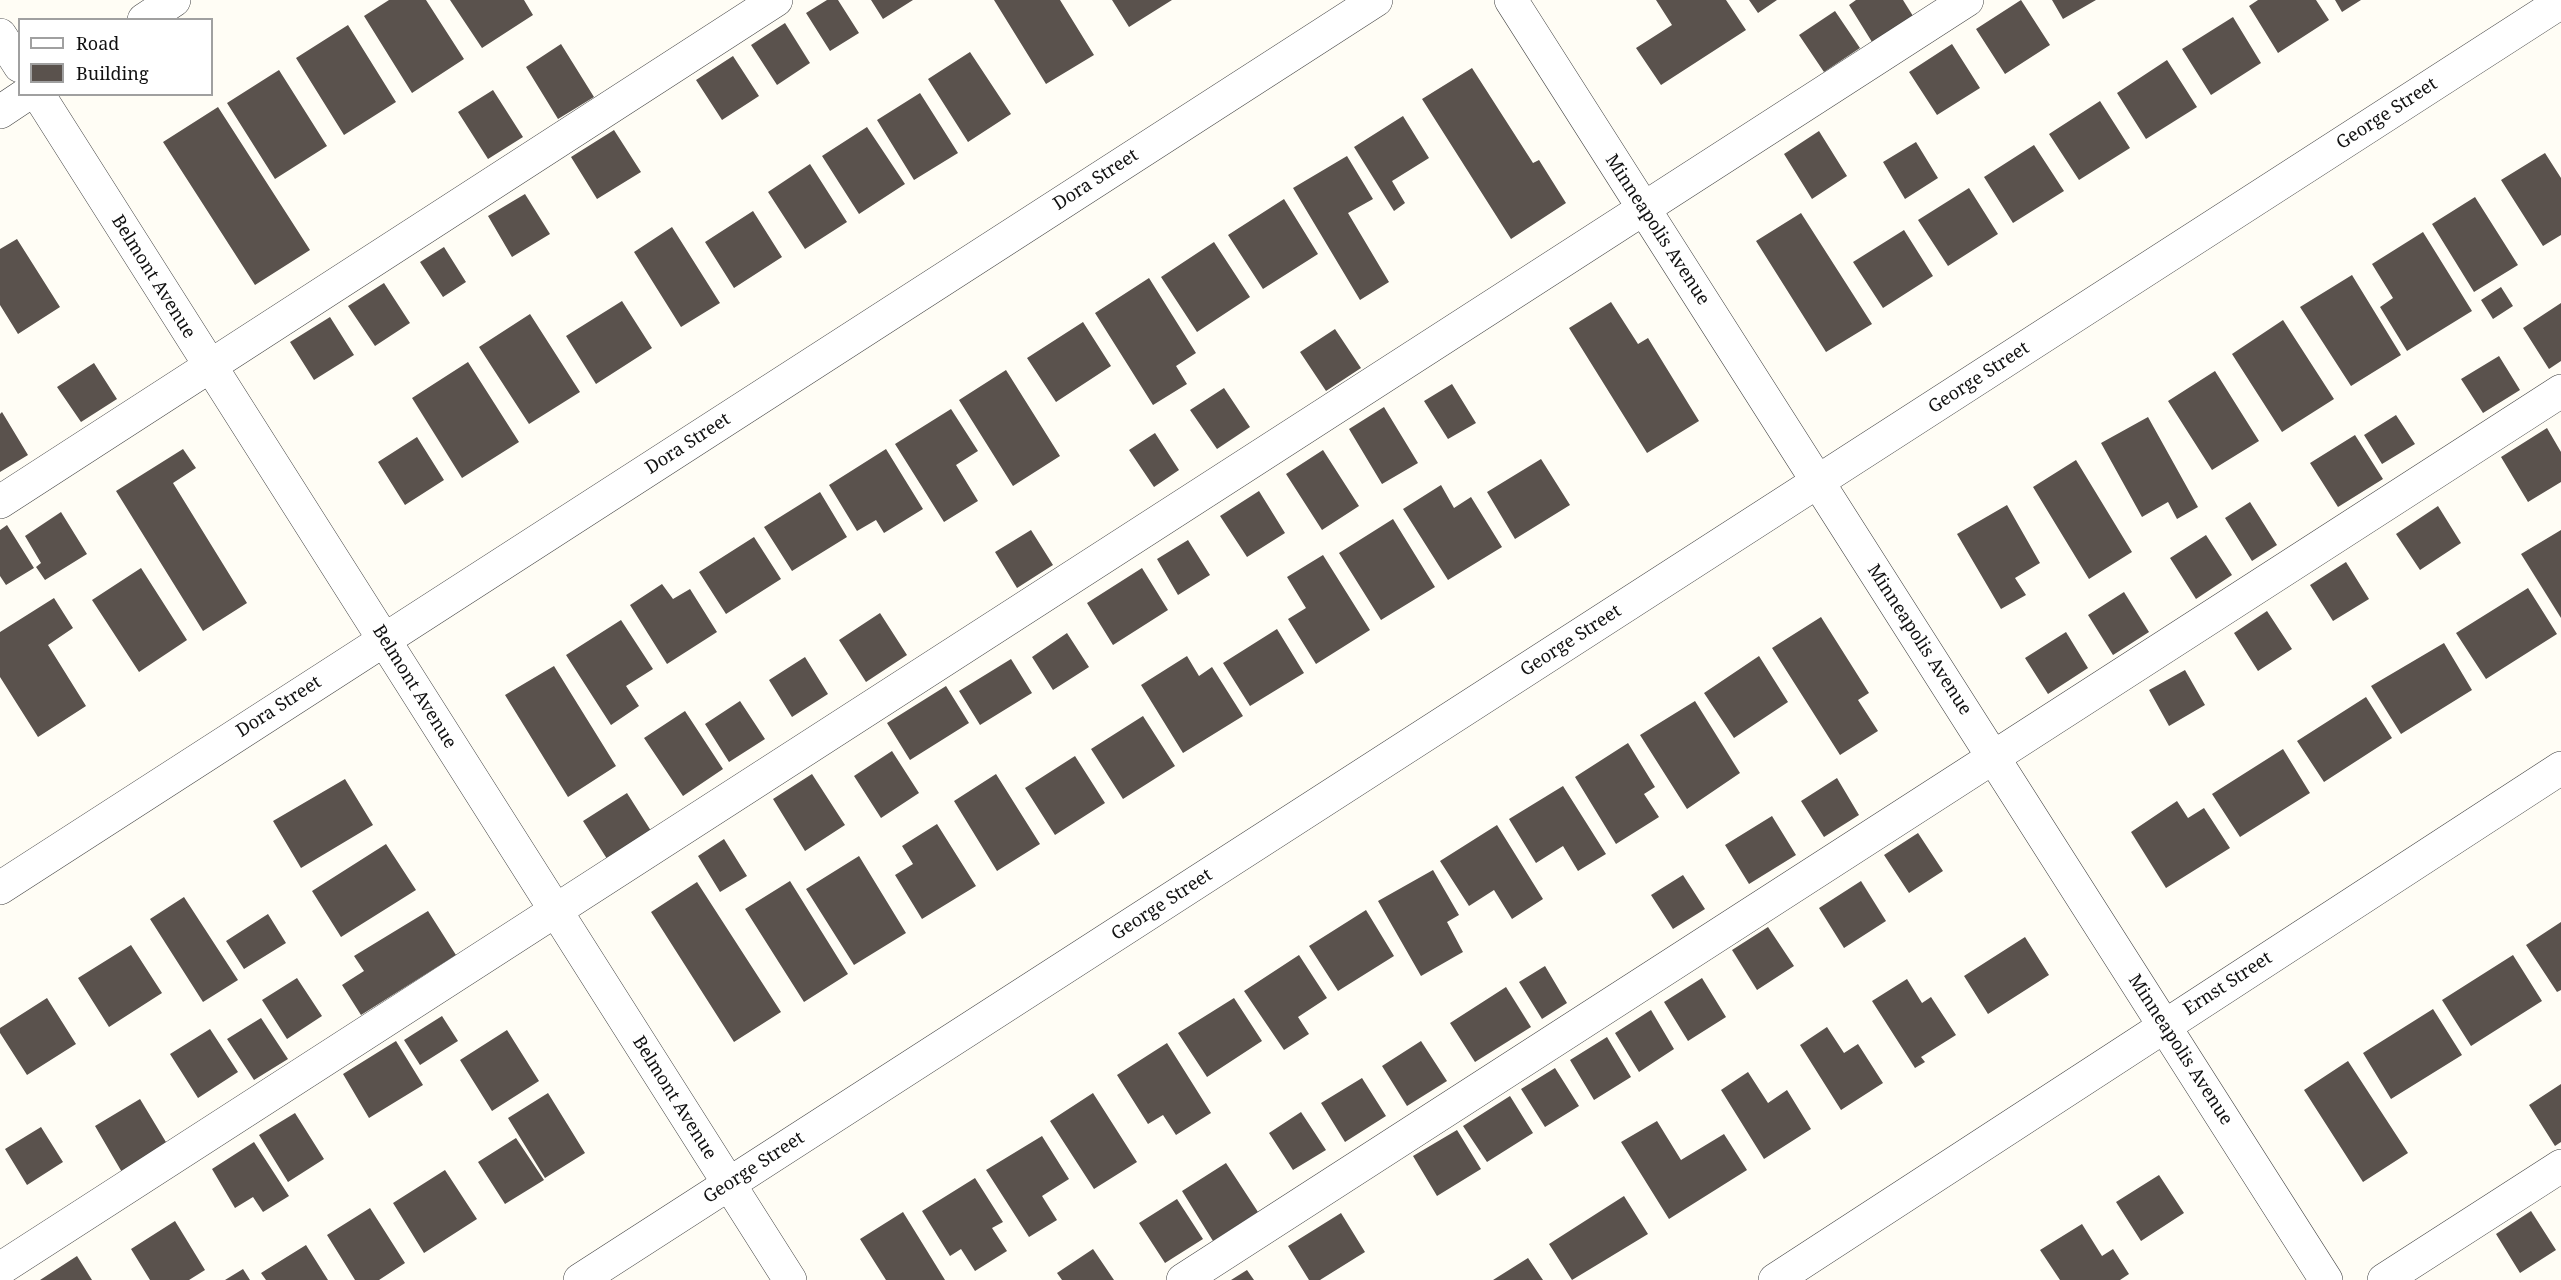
<!DOCTYPE html>
<html>
<head>
<meta charset="utf-8">
<style>
	body { margin:0 }
	#map { position:relative; width:2561px; height:1280px; overflow:hidden; background:#fffdf5; font-family:"Noto Serif",serif }
	canvas { display:block }
	.legend { position:absolute; left:18px; top:18px; width:195px; height:78px; box-sizing:border-box; background:#fff; border:2px solid #a0a0a0; margin:0; padding:8px 10px; list-style:none; font-size:18px; color:#111 }
	.legend li { display:flex; align-items:center; gap:12px; height:30px }
	.legend b { width:30px; border:2px solid #a0a0a0 }
</style>
</head>
<body>
<div id="map">
<canvas width="2561" height="1280"></canvas>
<ul class="legend">
<li><b style="height:8px;background:#fff"></b>Road</li>
<li><b style="height:16px;background:#5a524d"></b>Building</li>
</ul>
</div>
<script>
const c = document.querySelector('canvas').getContext('2d');
c.lineJoin = 'round';
function paint(path, color) {
  c.fillStyle = color;
  c.fill(path, 'evenodd');
}
function poly(rows) {
  const path = new Path2D();
  for (const r of rows) {
    path.moveTo(r[0], r[1]);
    for (let i = 2; i < r.length; i += 2) path.lineTo(r[i], r[i + 1]);
  }
  return path;
}
function trace(path, color, width, dash) {
  c.strokeStyle = color;
  c.lineWidth = width;
  c.lineCap = dash ? 'butt' : 'round';
  c.setLineDash(dash || []);
  c.stroke(path);
}
function drawText(font, color, halo, rows, align = 'center') {
  c.font = font + ' "Noto Serif",serif';
  c.lineWidth = 6;
  c.setLineDash([]);
  c.textBaseline = 'middle';
  c.strokeStyle = halo;
  c.fillStyle = color;
  for (const [text, x, y, turn = 0] of rows) {
    c.save();
    c.translate(x, y);
    c.rotate((+turn || 0) * Math.PI / 180);
    c.textAlign = isNaN(turn) ? turn : align;
    if (halo) c.strokeText(text, 0, 0);
    c.fillText(text, 0, 0);
    c.restore();
  }
}
paint(poly([
	[389,0,426,0,464,59,412,93,364,16],
	[450,0,524,0,533,15,482,48],
	[827,0,838,0,859,33,830,51,806,13],
	[871,0,913,0,883,19],
	[994,0,1060,0,1094,55,1046,84],
	[1112,0,1172,0,1129,27],
	[1656,0,1726,0,1746,30,1661,85,1636,48,1672,25],
	[1749,0,1777,0,1758,13],
	[1856,0,1903,0,1913,16,1872,42,1849,5],
	[2021,0,2050,45,2005,74,1976,29],
	[2052,0,2096,0,2063,19],
	[2258,0,2316,0,2329,20,2278,53,2249,6],
	[2335,0,2361,0,2342,12],
	[1835,11,1860,48,1824,72,1799,35],
	[2233,17,2261,63,2211,95,2182,49],
	[785,23,810,63,777,85,751,45],
	[348,25,396,102,344,135,296,58],
	[561,44,594,97,558,119,526,67],
	[1952,44,1980,88,1937,115,1909,72],
	[970,52,1011,114,968,142,928,79],
	[733,56,759,96,722,120,696,80],
	[2167,60,2197,107,2146,139,2117,93],
	[1472,68,1533,163,1539,160,1566,203,1511,239,1422,99],
	[279,70,327,146,275,179,227,103],
	[493,90,523,137,488,159,458,112],
	[920,93,958,153,914,180,877,120],
	[2100,101,2130,148,2079,180,2049,134],
	[218,107,310,250,255,285,163,142],
	[1403,116,1429,158,1392,181,1405,203,1394,211,1354,147],
	[867,127,905,184,859,214,822,156],
	[614,130,641,172,597,199,571,157],
	[1819,131,1847,176,1812,199,1784,154],
	[1916,142,1938,178,1905,199,1883,162],
	[2034,145,2064,191,2013,223,1984,177],
	[2545,153,2561,178,2561,235,2543,246,2501,180],
	[1347,156,1373,199,1348,213,1389,282,1360,300,1293,188],
	[810,164,847,222,805,249,768,192],
	[1969,188,1998,234,1948,266,1918,220],
	[525,194,550,234,512,257,488,216],
	[2475,197,2518,265,2474,292,2432,224],
	[1284,199,1318,254,1263,289,1228,235],
	[753,211,782,257,734,288,705,242],
	[1801,213,1872,324,1826,352,1756,241],
	[672,227,720,303,681,327,634,252],
	[1904,230,1933,276,1883,308,1853,262],
	[2423,232,2472,311,2407,351,2380,307,2393,298,2372,264],
	[17,239,60,307,18,334,0,305,0,249],
	[1214,242,1250,297,1197,332,1161,277],
	[444,247,466,282,443,297,420,262],
	[2352,275,2401,355,2351,386,2300,307],
	[1149,278,1196,353,1176,366,1187,384,1153,405,1095,313],
	[384,283,410,323,375,346,348,306],
	[2501,287,2513,306,2493,319,2481,300],
	[622,301,652,348,596,384,566,336],
	[1611,302,1638,344,1648,338,1699,421,1647,453,1569,328],
	[2561,303,2561,361,2549,369,2523,328],
	[530,314,580,392,529,424,479,347],
	[330,317,354,355,314,380,290,342],
	[2283,320,2334,399,2282,432,2232,354],
	[1083,322,1111,366,1056,402,1027,358],
	[1335,329,1361,368,1326,391,1300,352],
	[2499,356,2520,390,2483,413,2461,379],
	[468,362,519,442,462,478,412,398],
	[94,363,117,399,81,422,57,387],
	[1006,370,1060,456,1013,486,959,400],
	[2215,371,2259,441,2212,470,2168,401],
	[1452,384,1476,423,1448,439,1424,401],
	[1224,388,1250,427,1217,449,1190,410],
	[1384,407,1418,463,1382,484,1349,429],
	[951,409,978,451,956,465,978,501,944,522,895,444],
	[2,412,28,455,0,472,0,414],
	[2396,415,2415,444,2382,464,2364,435],
	[2148,417,2198,507,2177,519,2168,502,2142,517,2101,443],
	[2547,428,2561,452,2561,482,2528,502,2501,457],
	[1155,433,1179,470,1154,487,1129,450],
	[2355,435,2383,479,2338,507,2310,463],
	[417,437,444,480,405,505,378,462],
	[183,449,196,468,173,483,247,603,203,631,116,491],
	[886,449,923,509,884,533,876,520,857,531,829,485],
	[1323,450,1359,506,1322,530,1286,474],
	[1541,459,1570,505,1515,539,1487,492],
	[2076,460,2132,552,2089,579,2033,487],
	[1441,485,1454,508,1471,497,1502,547,1448,580,1403,509],
	[1259,491,1285,533,1247,557,1220,516],
	[820,492,847,537,792,571,764,527],
	[2250,502,2277,545,2252,561,2225,518],
	[2007,505,2040,563,2015,578,2026,595,2001,609,1957,534],
	[2438,506,2461,543,2420,570,2396,534],
	[61,512,87,554,45,580,36,567,41,563,25,536],
	[1393,519,1435,587,1381,620,1339,553],
	[7,525,34,568,6,585,0,576,0,530],
	[1031,530,1053,565,1017,588,995,552],
	[2561,530,2561,618,2521,554],
	[2206,535,2232,575,2196,599,2170,558],
	[754,537,781,579,726,614,699,572],
	[1188,540,1210,575,1178,595,1157,559],
	[1323,555,1370,630,1316,664,1288,619,1306,608,1287,577],
	[2346,562,2369,599,2333,621,2310,585],
	[141,568,187,640,139,672,92,600],
	[1142,568,1168,610,1113,645,1087,603],
	[662,584,673,599,690,589,717,632,667,664,630,605],
	[2528,588,2557,634,2486,679,2456,633],
	[2124,592,2149,632,2113,655,2088,615],
	[54,598,73,628,48,645,86,706,38,737,0,677,0,632],
	[2267,611,2292,649,2258,671,2234,633],
	[880,613,907,655,866,682,839,640],
	[1821,617,1869,693,1858,700,1878,731,1840,755,1772,648],
	[621,620,653,669,626,686,639,706,611,725,566,655],
	[1277,629,1304,673,1250,706,1223,663],
	[2066,632,2088,668,2048,694,2025,658],
	[1067,633,1089,667,1053,690,1032,657],
	[2444,643,2472,690,2401,734,2371,686],
	[1187,656,1199,676,1212,667,1243,716,1183,753,1141,685],
	[1759,656,1788,702,1734,738,1704,693],
	[805,657,828,694,792,717,769,680],
	[1011,659,1032,693,980,725,959,691],
	[554,666,616,766,568,797,505,695],
	[2185,670,2205,705,2169,726,2149,690],
	[946,686,969,723,910,760,887,723],
	[2366,697,2392,738,2324,782,2297,741],
	[740,701,765,739,729,762,705,724],
	[1695,701,1740,773,1687,809,1640,735],
	[685,711,723,769,683,796,644,738],
	[1143,716,1175,766,1123,799,1091,749],
	[1628,743,1655,787,1644,794,1659,817,1616,844,1575,777],
	[2283,749,2310,793,2240,837,2212,794],
	[892,751,919,793,881,818,854,776],
	[1075,756,1105,803,1055,835,1025,788],
	[812,774,845,825,805,851,773,799],
	[996,774,1040,844,997,871,954,801],
	[1837,778,1859,815,1824,837,1801,801],
	[345,779,373,825,301,868,273,821],
	[1563,786,1606,854,1578,871,1563,846,1536,863,1509,819],
	[627,793,653,834,609,862,583,821],
	[2177,801,2188,818,2204,808,2230,848,2166,888,2131,832],
	[1772,816,1796,855,1749,884,1725,845],
	[937,824,976,886,922,919,895,875,913,864,902,846],
	[1497,825,1543,899,1512,919,1494,890,1469,906,1440,861],
	[1918,833,1943,871,1909,893,1884,855],
	[724,839,747,876,720,892,698,856],
	[386,844,416,890,341,937,312,891],
	[859,856,906,933,854,965,806,889],
	[1433,870,1459,915,1447,922,1463,952,1421,976,1378,901],
	[1683,875,1705,909,1673,929,1651,895],
	[790,881,848,974,804,1002,745,909],
	[1861,881,1886,921,1844,948,1819,908],
	[697,882,781,1012,734,1042,651,912],
	[184,897,238,980,203,1002,150,919],
	[1366,910,1394,956,1338,991,1309,946],
	[428,911,456,955,361,1015,342,985,364,971,354,956],
	[268,914,286,943,244,969,226,941],
	[2561,922,2561,990,2557,992,2526,945],
	[1768,927,1794,966,1757,990,1732,950],
	[2025,937,2049,975,1988,1014,1964,976],
	[131,945,162,993,109,1027,78,978],
	[1299,955,1327,998,1298,1017,1309,1034,1284,1050,1244,991],
	[2513,955,2542,1001,2471,1046,2442,1000],
	[1545,966,1567,1003,1542,1019,1519,982],
	[297,978,322,1016,287,1039,262,1000],
	[1702,978,1726,1017,1688,1041,1664,1002],
	[1907,979,1922,1003,1931,997,1956,1035,1921,1057,1925,1062,1915,1068,1872,1001],
	[1506,987,1531,1027,1475,1062,1450,1023],
	[47,998,76,1044,27,1075,0,1033,0,1028],
	[1234,998,1262,1041,1207,1077,1178,1033],
	[2433,1009,2462,1055,2391,1099,2363,1053],
	[1651,1010,1674,1049,1639,1072,1615,1033],
	[442,1016,458,1041,420,1065,404,1040],
	[261,1018,288,1059,254,1080,227,1039],
	[1827,1027,1844,1053,1858,1044,1883,1083,1841,1110,1800,1045],
	[210,1029,238,1072,198,1098,170,1054],
	[507,1030,539,1081,492,1111,460,1060],
	[1607,1037,1631,1077,1594,1100,1570,1060],
	[396,1041,423,1085,369,1118,343,1074],
	[1421,1041,1447,1081,1407,1106,1382,1066],
	[1167,1043,1211,1113,1176,1135,1163,1115,1148,1124,1117,1075],
	[2348,1061,2408,1153,2363,1182,2304,1090],
	[1555,1068,1579,1106,1545,1127,1521,1089],
	[1748,1072,1768,1103,1787,1090,1811,1129,1764,1159,1721,1090],
	[1362,1078,1386,1116,1345,1142,1321,1103],
	[2561,1084,2561,1142,2555,1146,2529,1105],
	[548,1093,585,1153,545,1178,508,1118],
	[1093,1093,1137,1162,1094,1189,1050,1121],
	[1510,1096,1533,1133,1487,1162,1463,1126],
	[140,1099,169,1147,123,1174,95,1126],
	[1301,1112,1326,1150,1293,1170,1269,1133],
	[295,1113,324,1159,288,1182,259,1135],
	[1657,1121,1681,1160,1724,1134,1747,1170,1669,1219,1621,1142],
	[41,1127,63,1162,27,1185,5,1149],
	[1457,1130,1481,1169,1437,1196,1413,1156],
	[1042,1136,1069,1179,1042,1196,1057,1220,1029,1237,986,1170],
	[516,1138,544,1180,505,1204,478,1162],
	[254,1142,289,1196,263,1212,253,1197,235,1208,212,1169],
	[1226,1163,1258,1212,1213,1241,1182,1191],
	[445,1170,477,1219,424,1253,393,1203],
	[2159,1175,2184,1213,2141,1241,2116,1202],
	[975,1178,1003,1222,992,1228,1007,1251,975,1271,961,1249,950,1256,922,1211],
	[1624,1196,1648,1234,1572,1280,1549,1244],
	[1177,1199,1203,1239,1165,1263,1139,1223],
	[370,1208,405,1263,379,1280,355,1280,327,1235],
	[2531,1211,2556,1250,2520,1273,2496,1234],
	[903,1212,945,1280,886,1280,860,1239],
	[1341,1213,1365,1252,1320,1280,1309,1280,1288,1246],
	[175,1221,205,1270,189,1280,150,1280,131,1249],
	[2082,1224,2102,1256,2113,1249,2129,1274,2120,1280,2060,1280,2040,1250],
	[306,1245,328,1280,266,1280,261,1273],
	[1093,1249,1114,1280,1062,1280,1057,1273],
	[77,1256,92,1280,40,1280],
	[1528,1258,1543,1280,1493,1280],
	[243,1269,250,1280,225,1280],
	[1247,1270,1254,1280,1231,1280]
]), '#5a524d');
const minor = poly([
	[1511,0,2326,1280],
	[144,20,174,0],
	[0,35,20,66],
	[38,94,790,1280],
	[0,112,27,94],
	[0,502,776,0],
	[0,888,1376,0],
	[0,1269,1967,0],
	[580,1280,2561,2],
	[1183,1280,2561,391],
	[1775,1280,2561,768],
	[2384,1280,2561,1166]
]);
trace(minor, '#444', 34);
trace(minor, '#fff', 33);
drawText('18px', '#111', '#fff', [
	["George Street",2387,114,-33],
	["Dora Street",1096,180,-33],
	["Minneapolis Avenue",1657,230,57],
	["Belmont Avenue",153,277,58],
	["George Street",1979,378,-33],
	["Dora Street",688,444,-33],
	["Minneapolis Avenue",1919,640,57],
	["George Street",1571,641,-33],
	["Belmont Avenue",414,687,58],
	["Dora Street",279,707,-33],
	["George Street",1162,905,-33],
	["Ernst Street",2228,984,-33],
	["Minneapolis Avenue",2180,1050,57],
	["Belmont Avenue",674,1098,58],
	["George Street",754,1168,-33]
]);
</script>
</body>
</html>
